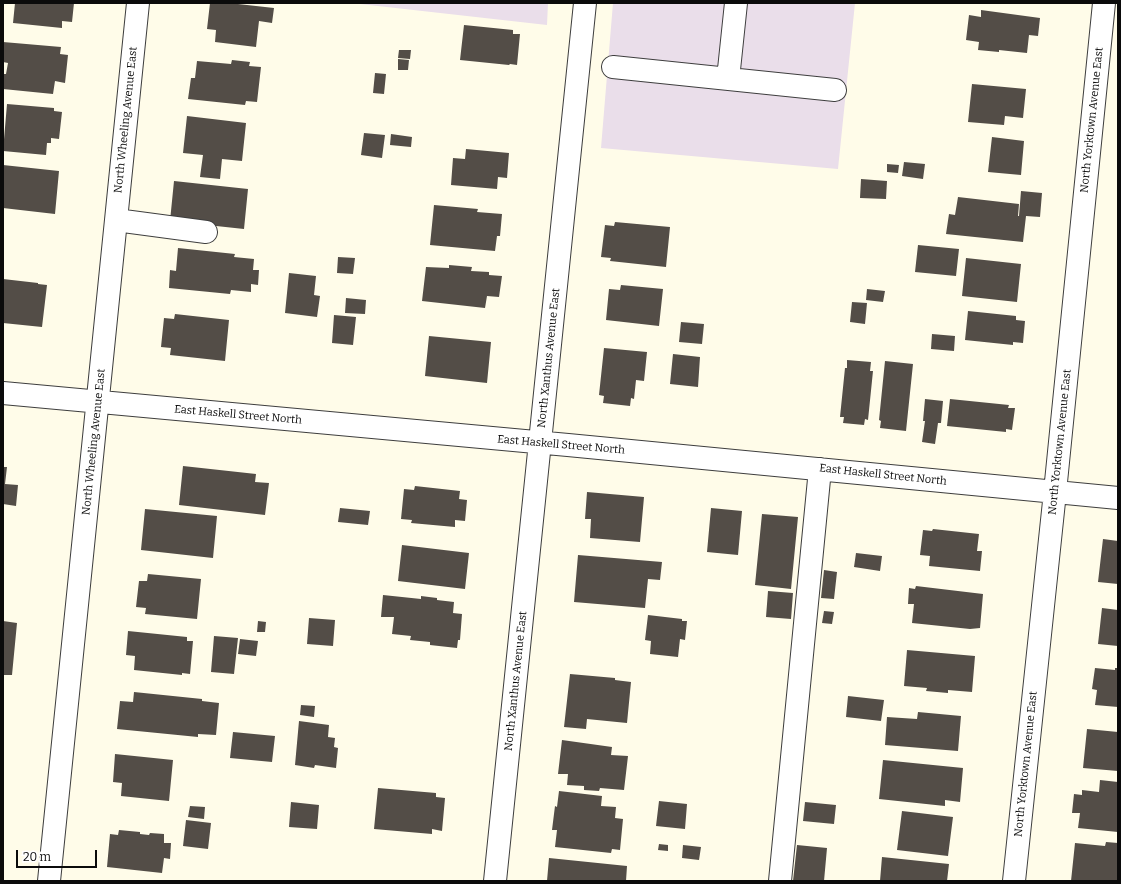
<!DOCTYPE html>
<html>
<head>
<meta charset="utf-8">
<style>
	body { margin:0 }
	#map { position:relative; width:1121px; height:884px; overflow:hidden; background:#fffce9; font-family:Bitter,serif }
	canvas { display:block }
	.frame { position:absolute; inset:0; border:4px solid #0b0b0b; pointer-events:none }
	.scale { position:absolute; left:16px; top:850px; width:81px; height:18px; box-sizing:border-box; border:2px solid #0b0b0b; border-top:0; padding-left:5px; font-size:12px; line-height:14px; white-space:nowrap; color:#0b0b0b; -webkit-text-stroke:3px #fff; paint-order:stroke }
</style>
</head>
<body>
<div id="map">
<canvas width="1121" height="884"></canvas>
<div class="frame"></div>
<div class="scale">20 m</div>
</div>
<script>
const c = document.querySelector('canvas').getContext('2d');
c.lineJoin = 'round';
function paint(path, color) {
  c.fillStyle = color;
  c.fill(path, 'evenodd');
}
function poly(rows) {
  const path = new Path2D();
  for (const r of rows) {
    path.moveTo(r[0], r[1]);
    for (let i = 2; i < r.length; i += 2) path.lineTo(r[i], r[i + 1]);
  }
  return path;
}
function trace(path, color, width, dash) {
  c.strokeStyle = color;
  c.lineWidth = width;
  c.lineCap = dash ? 'butt' : 'round';
  c.setLineDash(dash || []);
  c.stroke(path);
}
function drawText(font, color, halo, rows, align = 'center') {
  c.font = font + ' Bitter,serif';
  c.lineWidth = 4;
  c.setLineDash([]);
  c.textBaseline = 'middle';
  c.strokeStyle = halo;
  c.fillStyle = color;
  for (const [text, x, y, turn = 0] of rows) {
    c.save();
    c.translate(x, y);
    c.rotate((+turn || 0) * Math.PI / 180);
    c.textAlign = isNaN(turn) ? turn : align;
    if (halo) c.strokeText(text, 0, 0);
    c.fillText(text, 0, 0);
    c.restore();
  }
}
paint(poly([
	[360,3,548,3,547,25,360,4],
	[613,3,855,3,838,169,601,148]
]), '#eadeea');
paint(poly([
	[15,3,74,3,72,22,62,21,62,28,13,23],
	[210,3,229,3,274,8,272,23,259,21,256,47,215,42,216,30,207,29],
	[981,10,1040,18,1038,36,1029,35,1027,53,999,50,999,52,978,50,979,42,966,40,969,15,981,17],
	[464,25,513,30,513,34,520,34,517,65,510,64,509,65,460,60],
	[3,42,61,47,60,54,68,55,65,83,55,81,53,94,3,89,3,74,6,74,8,63,3,62],
	[399,50,411,50,410,59,398,58],
	[398,59,409,60,408,70,398,70],
	[232,60,250,62,249,66,261,67,257,102,246,101,245,105,188,99,191,78,195,78,197,61,231,64],
	[375,73,386,74,384,94,373,93],
	[972,84,1026,89,1023,118,1005,116,1004,125,968,122],
	[7,104,54,108,54,111,62,112,59,139,51,138,51,143,47,143,46,155,3,151],
	[187,116,246,123,242,161,222,159,220,179,200,177,203,155,183,153],
	[364,133,385,135,382,158,361,155],
	[391,134,412,137,411,147,390,145],
	[992,137,1024,141,1021,175,988,172],
	[466,149,509,153,507,178,498,177,497,189,451,185,453,158,465,159],
	[904,162,925,164,923,179,902,176],
	[887,164,899,165,898,173,887,172],
	[3,165,59,171,55,214,3,208],
	[861,179,887,181,886,199,860,198],
	[174,181,248,189,244,229,170,221],
	[1021,191,1042,193,1040,217,1026,216,1023,242,946,234,949,214,955,215,958,197,1019,204,1018,216,1019,216],
	[434,205,478,209,477,212,502,214,500,236,497,236,495,251,430,245],
	[615,222,670,227,666,267,610,261,611,258,601,257,605,225,614,226],
	[918,245,959,249,956,276,915,272],
	[178,248,235,254,234,257,254,259,253,270,259,270,258,285,251,284,251,292,231,290,230,294,169,288,170,270,176,271],
	[338,257,355,258,353,274,337,273],
	[966,258,1021,264,1017,302,962,296],
	[449,265,472,267,471,271,489,272,489,275,502,276,499,297,487,296,485,308,422,301,426,267,449,268],
	[289,273,316,276,314,295,320,296,317,317,285,313],
	[3,279,38,283,38,284,47,285,42,327,3,323],
	[621,285,663,289,659,326,606,320,609,289,620,290],
	[867,289,885,291,883,302,866,300],
	[346,298,366,300,365,314,345,313],
	[852,302,867,303,865,324,850,322],
	[968,311,1016,316,1016,320,1025,321,1023,343,1013,342,1013,345,965,340],
	[175,314,229,320,225,361,170,355,171,348,161,347,164,318,174,319],
	[334,315,356,317,353,345,332,343],
	[681,322,704,324,702,344,679,342],
	[932,334,955,336,954,351,931,349],
	[429,336,491,342,487,383,425,376],
	[604,348,647,352,644,381,636,380,634,399,631,398,630,406,603,403,604,396,599,395],
	[673,354,700,357,698,387,670,384],
	[847,360,871,362,870,371,873,371,868,420,865,419,864,425,843,423,844,417,840,417,845,368,847,368],
	[885,361,913,364,906,431,880,428,881,421,879,420],
	[925,399,943,401,941,423,938,423,935,444,922,442,925,421,923,421],
	[950,399,1009,405,1008,408,1015,408,1012,430,1006,429,1006,432,947,426],
	[183,466,256,474,255,482,269,483,265,515,179,505],
	[3,467,7,467,5,484,18,485,16,506,3,504],
	[415,486,460,491,459,499,467,500,465,521,455,520,455,527,411,523,412,520,401,519,404,489,414,490],
	[587,492,644,497,640,542,590,538,591,519,585,519],
	[340,508,370,511,368,525,338,522],
	[711,508,742,511,738,555,707,552],
	[145,509,217,516,213,558,141,550],
	[762,514,798,517,791,589,755,585],
	[933,529,979,534,977,551,982,551,980,571,929,566,930,556,920,555,923,530,932,531],
	[1103,539,1118,541,1118,584,1098,582],
	[402,545,469,553,465,589,398,581],
	[856,553,882,556,880,571,854,567],
	[578,555,662,562,660,580,648,579,645,608,574,602],
	[824,570,837,572,834,599,821,598],
	[148,574,201,579,197,619,145,614,146,608,136,607,139,581,147,581],
	[916,586,983,594,980,628,970,629,912,623,914,604,908,604,909,588,915,589],
	[768,591,793,593,791,619,766,617],
	[383,595,421,599,421,596,437,598,437,600,454,602,453,613,462,614,460,640,458,640,457,648,430,645,430,642,410,640,411,636,392,634,394,617,381,617],
	[1102,608,1118,610,1118,646,1098,644],
	[824,611,834,612,832,624,822,623],
	[648,615,682,619,682,621,687,621,685,640,680,639,678,657,650,654,651,641,645,640],
	[309,618,335,620,333,646,307,644],
	[3,621,17,623,12,675,3,675],
	[258,621,266,622,265,632,257,632],
	[128,631,187,637,187,641,193,641,190,674,182,673,182,675,134,670,135,656,126,655],
	[214,636,238,638,234,674,211,672],
	[240,639,258,641,256,656,238,654],
	[907,650,975,656,972,692,948,690,948,693,926,691,927,688,904,686],
	[1095,668,1115,670,1115,668,1118,668,1118,707,1095,705,1097,690,1092,689],
	[570,674,615,678,615,680,631,682,627,723,587,719,586,729,564,727],
	[134,692,202,699,202,701,219,703,216,735,198,734,198,737,117,729,120,701,133,702],
	[848,696,884,700,881,721,846,717],
	[301,705,315,706,314,717,300,715],
	[918,712,961,716,958,751,885,745,887,717,917,719],
	[299,721,329,725,328,737,335,738,334,747,338,748,336,768,315,765,314,768,295,765],
	[1087,729,1118,732,1118,771,1083,768],
	[233,732,275,736,272,762,230,758],
	[562,740,612,747,611,755,628,756,624,790,600,788,599,791,584,790,584,786,567,785,568,774,558,774],
	[115,754,173,760,169,801,121,796,122,783,113,782],
	[883,760,963,768,960,802,945,800,945,806,879,799],
	[1100,780,1118,782,1118,832,1078,828,1080,813,1072,813,1074,794,1082,795,1082,790,1099,792],
	[378,788,436,793,436,797,445,798,442,831,432,829,432,834,374,829],
	[559,791,602,796,601,806,616,807,615,818,623,819,620,850,612,849,611,853,555,847,557,830,552,830,555,806,557,807],
	[659,801,687,804,685,829,656,826],
	[291,802,319,805,317,829,289,827],
	[805,802,836,805,834,824,803,821],
	[190,806,205,807,204,819,188,817],
	[902,811,953,817,948,856,897,850],
	[186,820,211,823,208,849,183,846],
	[119,830,140,832,140,834,149,835,150,833,164,834,164,843,171,843,170,859,164,858,162,873,107,867,110,834,118,835],
	[1106,842,1118,843,1118,881,1071,881,1075,843,1105,846],
	[659,844,668,845,668,851,658,850],
	[683,845,701,847,699,860,682,858],
	[797,845,827,848,824,881,793,881],
	[882,857,949,864,947,881,880,881],
	[549,858,627,866,626,881,547,881]
]), '#534d47');
const minor = poly([
	[613,67,835,90],
	[728,79,736,3],
	[116,220,206,232],
	[3,393,568,445,1118,498],
	[49,881,138,3],
	[495,881,585,3],
	[780,881,820,469],
	[1014,881,1055,492,1104,3]
]);
trace(minor, '#3e3e3e', 24);
trace(minor, '#fff', 22);
drawText('11px', '#0b0b0b', '#fff', [
	["North Wheeling Avenue East",126,120,-84],
	["North Yorktown Avenue East",1092,120,-84],
	["North Xanthus Avenue East",549,358,-84],
	["East Haskell Street North",238,415,5],
	["North Wheeling Avenue East",94,442,-84],
	["North Yorktown Avenue East",1060,442,-84],
	["East Haskell Street North",561,445,5],
	["East Haskell Street North",883,475,6],
	["North Xanthus Avenue East",516,681,-84],
	["North Yorktown Avenue East",1026,764,-84]
]);
</script>
</body>
</html>
